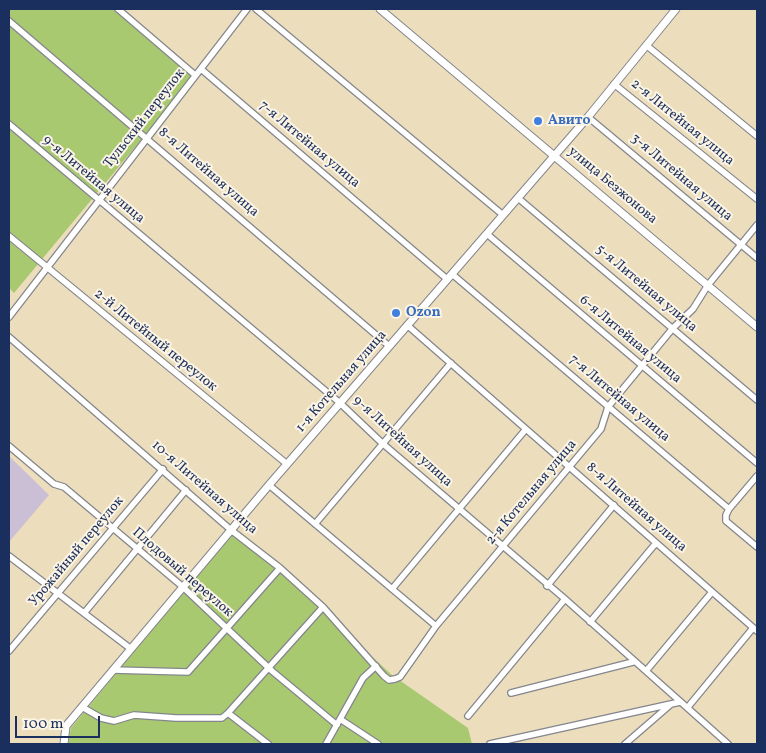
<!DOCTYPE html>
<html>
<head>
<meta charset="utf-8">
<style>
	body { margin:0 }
	#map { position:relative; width:766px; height:753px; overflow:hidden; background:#ecdebc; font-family:Vollkorn,serif }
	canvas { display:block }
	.frame { position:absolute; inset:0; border:10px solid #1b2f5e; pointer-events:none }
	.scale { position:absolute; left:15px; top:716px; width:85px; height:22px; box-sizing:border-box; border:2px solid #1b2f5e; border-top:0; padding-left:6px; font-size:15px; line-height:18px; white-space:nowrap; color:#1b2f5e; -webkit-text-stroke:4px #fcf5e5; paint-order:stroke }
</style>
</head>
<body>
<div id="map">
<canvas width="766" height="753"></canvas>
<div class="frame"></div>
<div class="scale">100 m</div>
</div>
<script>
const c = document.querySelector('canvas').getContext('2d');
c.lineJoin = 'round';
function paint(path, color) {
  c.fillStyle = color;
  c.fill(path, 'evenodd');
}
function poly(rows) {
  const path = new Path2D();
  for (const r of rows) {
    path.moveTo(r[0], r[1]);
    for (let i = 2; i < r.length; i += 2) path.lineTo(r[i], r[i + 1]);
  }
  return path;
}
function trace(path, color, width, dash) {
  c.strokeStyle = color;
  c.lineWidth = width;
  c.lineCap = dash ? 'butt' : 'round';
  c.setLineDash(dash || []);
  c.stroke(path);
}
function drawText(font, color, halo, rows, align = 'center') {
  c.font = font + ' Vollkorn,serif';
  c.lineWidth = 4;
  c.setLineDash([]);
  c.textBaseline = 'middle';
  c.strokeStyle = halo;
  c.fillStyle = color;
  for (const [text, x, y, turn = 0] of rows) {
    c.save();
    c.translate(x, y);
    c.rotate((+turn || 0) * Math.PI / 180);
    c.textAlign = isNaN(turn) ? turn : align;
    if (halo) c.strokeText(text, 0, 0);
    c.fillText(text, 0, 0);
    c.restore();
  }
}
paint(poly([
	[9,456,49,495,9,542]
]), '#cbbfd5');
paint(poly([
	[9,9,113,9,195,75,14,293,9,288],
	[234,530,392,675,468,728,472,744,68,744,71,728]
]), '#a9c971');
const minor = poly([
	[118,9,195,75],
	[256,9,503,215],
	[9,21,389,346],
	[646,45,757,136],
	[201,69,447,279],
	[614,84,757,199],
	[588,117,757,258],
	[9,124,340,403,382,443,565,599,728,744],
	[518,198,757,400],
	[487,234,757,463],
	[9,236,287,464],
	[452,274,729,509,726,515,726,521,757,547],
	[9,317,247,9],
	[407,325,757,631],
	[9,337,231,530,280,568,323,607,384,676,389,680,395,679,400,677,436,626,601,429,608,407,673,328,693,309,708,285,757,225],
	[9,446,54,484,64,487,183,587,272,671,337,725],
	[269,485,436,626],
	[729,509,757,476],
	[315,524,451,363],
	[9,556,131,649],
	[547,586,614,505],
	[392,589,526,429],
	[85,612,186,490],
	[590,622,656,543],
	[9,651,163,469],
	[113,670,188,672,280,568],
	[646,671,712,592],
	[511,693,633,662],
	[82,707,101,718,114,721,134,715,176,718,222,718,228,713,268,744],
	[688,707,753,628],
	[228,713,323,607],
	[468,716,565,599],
	[340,719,378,744],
	[326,744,363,678,376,666],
	[490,744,680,702],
	[625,744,670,705]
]);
const tertiary = poly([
	[380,9,757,327],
	[64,744,66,726,269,485,588,117,676,9]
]);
trace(minor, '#84868d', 8);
trace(tertiary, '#84868d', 9);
trace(minor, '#fff', 5.5);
trace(tertiary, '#fff', 7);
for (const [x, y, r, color] of [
	[538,121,5,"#3f7fe0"],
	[396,313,5,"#3f7fe0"]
]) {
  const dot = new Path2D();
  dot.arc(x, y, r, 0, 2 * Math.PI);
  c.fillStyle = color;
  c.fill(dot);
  trace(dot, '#fcf5e5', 2);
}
drawText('14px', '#1b2f5e', '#fcf5e5', [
	["Тульский переулок",145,119,-52],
	["2-я Литейная улица",682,123,39],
	["7-я Литейная улица",309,145,40],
	["8-я Литейная улица",208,173,41],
	["3-я Литейная улица",681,178,40],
	["9-я Литейная улица",93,180,40],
	["улица Безжонова",612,186,40],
	["5-я Литейная улица",646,289,40],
	["6-я Литейная улица",630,340,40],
	["2-й Литейный переулок",155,341,39],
	["1-я Котельная улица",342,382,-49],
	["7-я Литейная улица",619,399,40],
	["9-я Литейная улица",402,442,42],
	["10-я Литейная улица",204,488,41],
	["2-я Котельная улица",532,493,-50],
	["8-я Литейная улица",636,508,41],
	["Урожайный переулок",77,552,-50],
	["Плодовый переулок",182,573,41]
]);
drawText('bold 14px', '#366cbe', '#fcf5e5', [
	["Авито",548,121],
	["Ozon",406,313]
], 'left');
</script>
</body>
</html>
